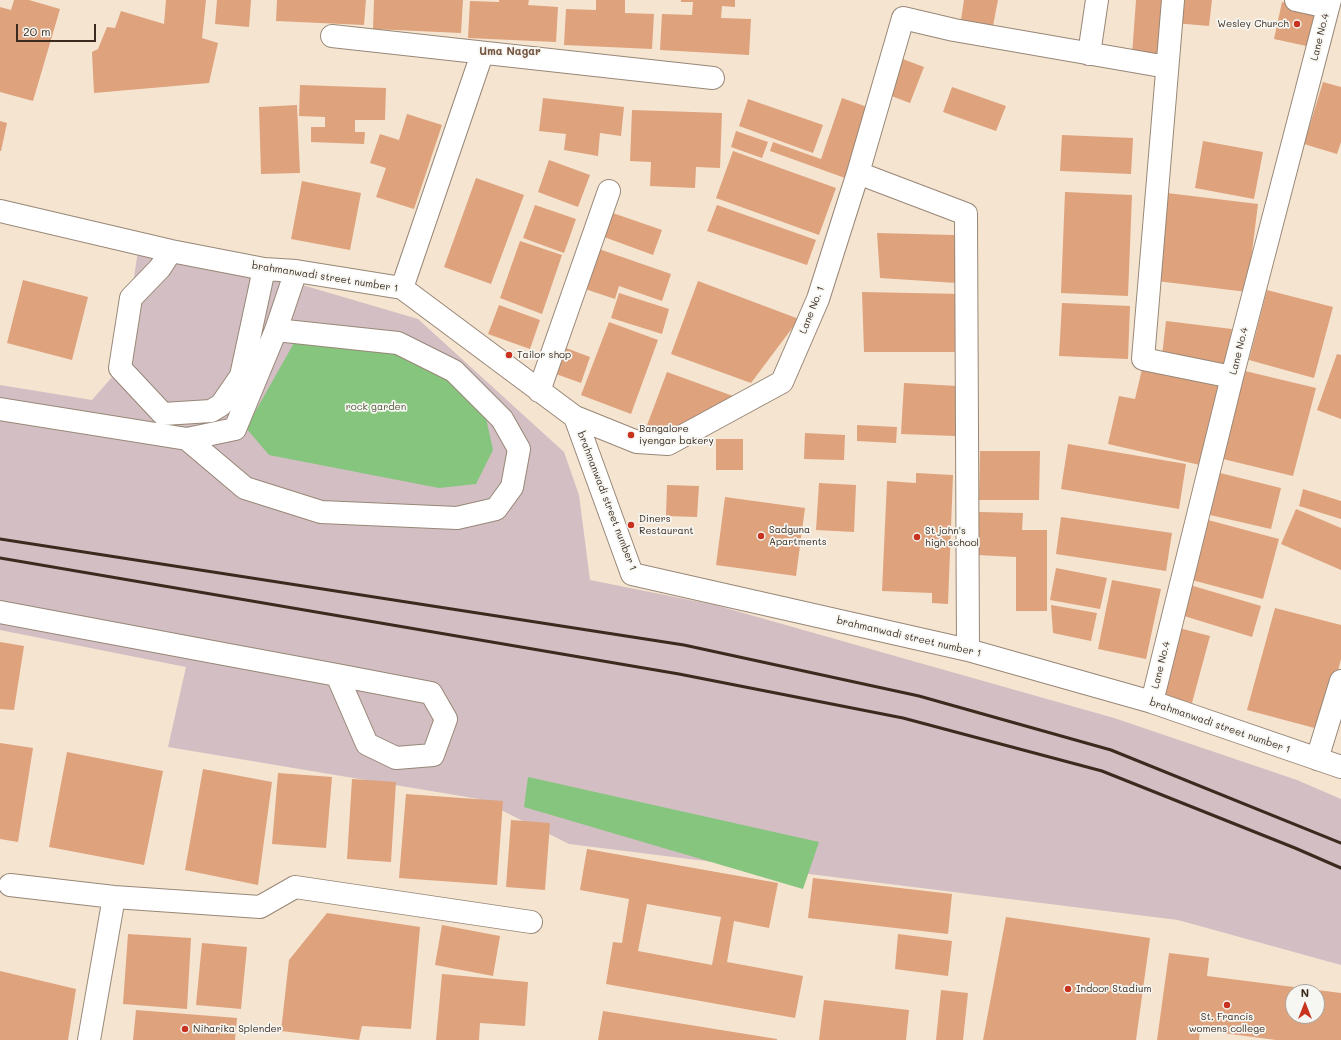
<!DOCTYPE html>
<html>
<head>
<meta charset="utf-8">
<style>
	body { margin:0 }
	#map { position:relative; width:1341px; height:1040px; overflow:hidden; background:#f5e4d0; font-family:Mali,sans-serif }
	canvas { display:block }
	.north { position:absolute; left:1285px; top:984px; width:40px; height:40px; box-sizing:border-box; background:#f6f6f2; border:1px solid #aba49d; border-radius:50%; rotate:0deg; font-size:11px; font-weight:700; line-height:16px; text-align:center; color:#3b2a1e }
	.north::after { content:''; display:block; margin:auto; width:14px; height:18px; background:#c8321e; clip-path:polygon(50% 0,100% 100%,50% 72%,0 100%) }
	.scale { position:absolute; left:16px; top:24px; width:80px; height:18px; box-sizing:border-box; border:2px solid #3b2a1e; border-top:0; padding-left:5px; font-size:12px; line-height:14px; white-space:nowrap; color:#3b2a1e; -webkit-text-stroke:3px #f6f6f2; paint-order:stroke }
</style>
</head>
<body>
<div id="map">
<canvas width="1341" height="1040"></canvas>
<div class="north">N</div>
<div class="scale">20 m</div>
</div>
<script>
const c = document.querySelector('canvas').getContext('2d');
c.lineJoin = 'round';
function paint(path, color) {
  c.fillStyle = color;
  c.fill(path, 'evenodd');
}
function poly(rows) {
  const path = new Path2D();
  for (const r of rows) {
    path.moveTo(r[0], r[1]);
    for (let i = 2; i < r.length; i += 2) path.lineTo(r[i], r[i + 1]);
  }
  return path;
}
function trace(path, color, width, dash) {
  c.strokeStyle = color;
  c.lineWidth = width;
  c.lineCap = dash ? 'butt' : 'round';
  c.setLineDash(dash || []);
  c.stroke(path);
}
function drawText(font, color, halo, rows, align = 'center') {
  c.font = font + ' Mali,sans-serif';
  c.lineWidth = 3.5;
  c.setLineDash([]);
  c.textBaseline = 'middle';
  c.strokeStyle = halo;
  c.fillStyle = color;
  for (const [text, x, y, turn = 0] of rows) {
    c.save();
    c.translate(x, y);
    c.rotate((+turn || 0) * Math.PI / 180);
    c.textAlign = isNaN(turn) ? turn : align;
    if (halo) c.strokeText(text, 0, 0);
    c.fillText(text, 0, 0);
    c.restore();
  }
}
paint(poly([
	[138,251,265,274,418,319,564,452,579,495,590,580,715,605,1114,718,1297,780,1341,799,1341,965,1178,920,569,844,479,799,168,747,186,667,0,630,0,385,92,400,120,368]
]), '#d2bec3');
paint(poly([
	[397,339,482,400,493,450,476,484,439,488,269,455,246,428,294,343],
	[528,777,819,842,803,889,524,807]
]), '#85c57d');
paint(poly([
	[14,0,29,0,60,9,33,101,0,92,0,7,11,10],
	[166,0,206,0,202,38,218,43,209,83,94,93,92,52,98,49,107,27,115,28,121,11,164,24],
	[217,0,251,0,249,27,215,24],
	[277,0,366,0,364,25,276,21],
	[374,0,463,0,461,33,373,29],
	[499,0,529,0,528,5,558,7,556,42,468,38,470,1,499,2],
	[596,0,625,0,625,13,654,14,652,49,564,45,566,9,596,10],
	[681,0,735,0,735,7,722,6,721,18,751,19,749,55,660,50,662,14,692,15,693,2,681,2],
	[964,0,998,0,992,31,960,26],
	[1136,0,1162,0,1159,57,1132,55],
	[1177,0,1212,0,1209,26,1175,23],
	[1282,2,1320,10,1311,47,1274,39],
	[900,58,924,67,910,103,886,94],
	[1323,82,1341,87,1341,142,1337,154,1304,144],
	[300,85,386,88,385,120,355,120,355,132,365,132,364,144,311,142,311,127,325,127,325,117,299,116],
	[952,87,1006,106,996,131,943,112],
	[543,98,624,107,621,136,600,133,598,156,564,150,566,134,539,131],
	[842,98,870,108,845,178,770,151,773,142,821,159],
	[748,99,823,125,813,153,739,126],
	[297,105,300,173,261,174,259,107],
	[632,110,722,113,720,168,696,167,695,188,650,186,651,162,630,161],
	[407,114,442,125,414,209,376,197,386,168,370,163,380,134,399,140],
	[0,121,7,123,1,151,0,151],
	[736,131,768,142,762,158,731,147],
	[1062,135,1133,138,1131,174,1060,171],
	[1203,141,1263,152,1254,199,1195,188],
	[733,151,836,188,819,235,716,198],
	[549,160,590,175,578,207,538,192],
	[476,178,524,195,491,284,444,267],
	[302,181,361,193,350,250,291,239],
	[1065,192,1132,195,1128,296,1061,293],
	[1167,193,1258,204,1247,292,1157,281],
	[535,205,576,219,564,253,523,238],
	[717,205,816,240,807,265,707,231],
	[604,210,662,230,653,255,596,234],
	[877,233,954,235,957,283,880,278],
	[520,241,562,255,542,314,500,298],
	[599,249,671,274,662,301,619,286,615,299,585,289],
	[23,280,88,297,72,360,7,343],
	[698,281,799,319,751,383,671,354],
	[1267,290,1333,307,1314,378,1249,360],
	[862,292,962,294,959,352,864,352],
	[619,293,669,309,662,334,611,318],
	[1062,303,1130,306,1128,359,1059,356],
	[499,305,540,320,530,349,488,334],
	[1166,321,1232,329,1227,365,1162,356],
	[609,322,658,340,631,414,581,395],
	[566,348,590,357,581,383,556,374],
	[1337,354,1341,355,1341,419,1317,410],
	[1142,369,1218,386,1200,465,1108,444,1119,396,1135,399],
	[1245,371,1316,388,1293,476,1223,459],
	[667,372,733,396,675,437,646,428],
	[904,383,957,386,955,436,901,434],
	[857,425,897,427,896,443,857,441],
	[805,433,845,435,844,460,804,459],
	[716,439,743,439,743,470,716,470],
	[1068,444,1186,464,1179,509,1061,489],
	[980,451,1040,451,1039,500,979,500],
	[916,473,953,475,948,604,932,603,932,593,882,591,887,481,916,483],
	[1220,473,1281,488,1271,529,1210,515],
	[819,483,856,485,854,532,816,530],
	[667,485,699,486,697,517,666,516],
	[1303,489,1341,501,1341,519,1299,506],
	[725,497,805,508,796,576,716,565],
	[1296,509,1341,528,1341,570,1281,544],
	[979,512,1023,513,1022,530,1047,530,1047,611,1016,611,1016,557,977,555],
	[1061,517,1172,533,1166,571,1056,554],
	[1208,520,1279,539,1263,599,1192,580],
	[1056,568,1107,578,1100,609,1050,600],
	[1112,580,1161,589,1146,659,1098,649],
	[1190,585,1261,606,1252,637,1181,615],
	[1051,605,1097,613,1091,641,1053,633],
	[1275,608,1341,625,1341,659,1322,730,1247,710],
	[1179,628,1210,636,1192,703,1161,695],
	[0,642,24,646,14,710,0,709],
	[0,743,33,748,18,842,0,839],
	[67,752,163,771,144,865,49,847],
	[203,769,272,782,258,885,185,870],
	[278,773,332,777,326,848,272,844],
	[352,779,396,782,391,862,347,859],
	[406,794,503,801,497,885,399,878],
	[511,820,550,823,545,890,506,887],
	[587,849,778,883,769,928,734,921,727,962,803,976,795,1018,606,984,613,942,622,943,629,899,580,890],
	[647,904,721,917,712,965,638,951],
	[813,878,952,894,948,934,808,918],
	[327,913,420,927,411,1029,362,1026,359,1040,281,1031,289,960],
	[1006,917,1150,938,1136,1040,983,1040],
	[442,925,500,936,493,976,435,965],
	[128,934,191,938,187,1009,123,1004],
	[898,934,952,941,948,976,895,969],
	[202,943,247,947,241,1009,196,1005],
	[1169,953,1209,958,1207,976,1341,993,1341,1040,1276,1040,1200,1030,1199,1040,1157,1040],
	[1293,992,1317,992,1317,1016,1293,1016],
	[0,971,76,989,68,1040,0,1040],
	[442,974,528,982,525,1026,480,1023,479,1040,436,1040],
	[941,990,968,993,963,1040,936,1040],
	[824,1000,909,1010,906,1040,819,1040],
	[136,1010,237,1018,235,1040,133,1040],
	[603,1011,777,1039,777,1040,598,1040]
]), '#dea27d');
const minor = poly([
	[1173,0,1143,359,1232,377],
	[1296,0,1328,7],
	[332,36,713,78],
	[1089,54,1097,0],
	[858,173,966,214,968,650],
	[0,211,171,251,264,269,296,271,402,288,575,417,632,574,968,650,1152,702,1341,767],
	[171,251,160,268,131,298,120,368,163,414,211,411,221,405,241,376,264,269],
	[402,288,482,54],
	[539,391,609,191],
	[0,409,187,439,235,429,276,330,296,271],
	[575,417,637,442,668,444,782,382,818,299,858,173,903,18,954,30,1167,67],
	[187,439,245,488,321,512,457,518,496,509,512,487,519,449,502,419,454,371,398,343,276,330],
	[0,612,213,652,337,675,431,693,446,719,433,755,396,758,367,744,337,675],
	[1152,702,1232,377,1330,0],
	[1317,759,1341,681],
	[10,885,114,897,260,907,295,887,531,922],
	[89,1040,114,897]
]);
trace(minor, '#988777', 24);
trace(minor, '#fff', 22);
trace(poly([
	[0,539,684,645,919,696,1111,750,1341,843],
	[0,558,679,674,903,718,1102,771,1295,848,1341,868]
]), '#3b2a1e', 3);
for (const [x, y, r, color] of [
	[1297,24,4,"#c8321e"],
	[509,355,4,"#c8321e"],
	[631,435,4,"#c8321e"],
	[631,525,4,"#c8321e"],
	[761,536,4,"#c8321e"],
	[917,537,4,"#c8321e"],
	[1068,989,4,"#c8321e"],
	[1227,1005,4,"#c8321e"],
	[185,1029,4,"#c8321e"]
]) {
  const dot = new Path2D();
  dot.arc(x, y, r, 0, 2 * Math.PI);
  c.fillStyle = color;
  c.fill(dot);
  trace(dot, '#f6f6f2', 1.5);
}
drawText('10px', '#3b2a1e', '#f6f6f2', [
	["Wesley Church",1289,24,"right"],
	["Tailor shop",517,355],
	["Bangalore",639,429],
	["iyengar bakery",639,441],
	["Diners",639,519],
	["Restaurant",639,531],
	["Sadguna",769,530],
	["Apartments",769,542],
	["St john's",925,531],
	["high school",925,543],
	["Indoor Stadium",1076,989],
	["St. Francis",1227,1017,"center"],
	["womens college",1227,1029,"center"],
	["Niharika Splender",193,1029]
], 'left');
drawText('10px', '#3b2a1e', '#f6f6f2', [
	["Lane No.4",1320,37,-76],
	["brahmanwadi street number 1",325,277,9],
	["Lane No. 1",812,310,-68],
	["Lane No.4",1239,351,-76],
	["brahmanwadi street number 1",607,501,69],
	["brahmanwadi street number 1",909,637,13],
	["Lane No.4",1161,665,-76],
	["brahmanwadi street number 1",1220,726,19]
]);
drawText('10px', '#51583a', '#f6f6f2', [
	["rock garden",376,407]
]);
drawText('bold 11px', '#74543f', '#f6f6f2', [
	["Uma Nagar",510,52]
]);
</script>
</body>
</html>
